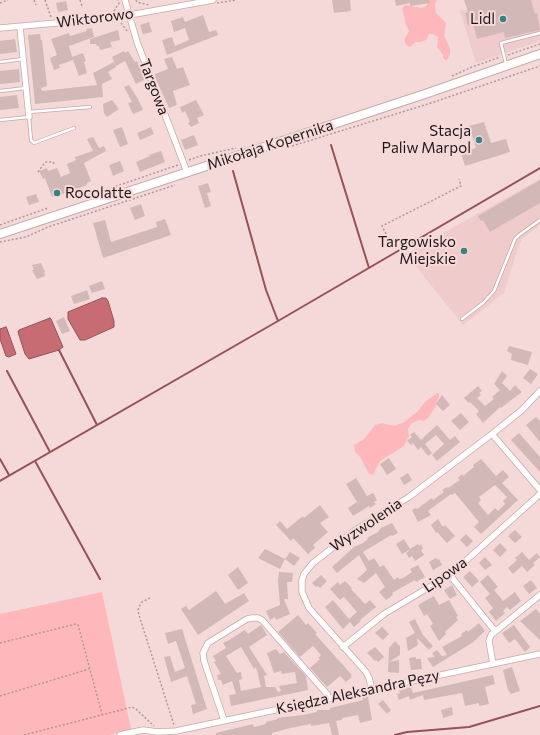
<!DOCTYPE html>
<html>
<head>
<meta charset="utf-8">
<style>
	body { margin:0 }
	canvas { display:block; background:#f5d9d9 }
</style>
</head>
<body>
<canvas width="540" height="735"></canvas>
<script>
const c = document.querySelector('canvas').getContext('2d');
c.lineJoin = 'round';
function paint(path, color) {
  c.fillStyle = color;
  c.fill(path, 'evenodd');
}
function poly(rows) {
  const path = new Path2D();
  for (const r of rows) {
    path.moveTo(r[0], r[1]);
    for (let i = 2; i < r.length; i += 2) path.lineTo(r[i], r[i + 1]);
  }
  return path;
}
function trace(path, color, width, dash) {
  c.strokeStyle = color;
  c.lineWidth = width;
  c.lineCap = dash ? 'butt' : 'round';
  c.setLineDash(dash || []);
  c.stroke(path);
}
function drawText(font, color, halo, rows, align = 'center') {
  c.font = font + ' Commissioner,sans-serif';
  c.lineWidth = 4;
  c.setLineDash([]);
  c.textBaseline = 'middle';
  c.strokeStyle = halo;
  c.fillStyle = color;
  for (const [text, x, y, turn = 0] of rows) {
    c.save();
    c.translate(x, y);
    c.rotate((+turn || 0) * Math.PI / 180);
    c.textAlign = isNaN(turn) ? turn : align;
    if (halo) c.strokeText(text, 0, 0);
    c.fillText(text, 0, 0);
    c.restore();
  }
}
paint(poly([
	[507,0,540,0,540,41,476,63,460,11],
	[540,179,540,225,522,239,518,248,504,293,463,325,406,254]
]), '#f0cbcc');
paint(poly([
	[427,0,437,0,435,5,436,13,446,23,444,36,450,48,450,54,447,60,445,60,443,58,443,55,437,47,438,37,433,34,429,34,426,40,421,42,416,42,410,47,406,45,404,40,409,31,405,23,404,14,402,9,405,5,422,8,426,6,428,3],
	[437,393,439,393,439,396,435,408,428,418,424,421,419,420,411,424,408,429,409,436,404,446,380,461,373,475,369,474,360,457,355,452,354,445,364,439,375,425,382,423,394,426,404,422,417,412,425,402],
	[102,592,131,729,110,735,0,735,0,614]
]), '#feb8bb');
const water = poly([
	[102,298,106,298,108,301,114,321,114,327,85,340,80,340,68,319,68,312,102,298],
	[50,318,51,319,63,347,59,350,29,359,25,354,18,332,19,330,50,318],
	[6,327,7,329,16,354,9,357,6,356,0,339,0,329,6,327]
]);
paint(water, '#c86c73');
trace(water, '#965257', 1);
trace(poly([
	[331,145,369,268],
	[233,171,266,290,278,321],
	[59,350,97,425],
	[7,371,50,452],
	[0,459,9,475],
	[35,461,100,579],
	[0,481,278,321,540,168],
	[395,735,407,732,469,727,540,706]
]), '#965257', 2);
paint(poly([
	[332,0,350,0,351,11,334,13],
	[395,0,429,0,430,3,410,6,410,3,396,6],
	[464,0,531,0,535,14,537,13,540,30,505,38,504,32,477,39,473,24,468,26,465,13,468,12],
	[66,1,68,10,58,12,56,3],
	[203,15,209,32,216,30,218,35,167,55,162,40,172,37,175,46,189,40,185,28,174,32,171,21,183,17,185,22],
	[149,22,152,32,143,34,140,25],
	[92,28,94,37,69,46,73,60,59,65,60,68,54,70,50,58,57,55,51,39,69,33,70,36,87,31,86,29],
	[118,30,120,40,110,42,112,47,100,50,99,46,97,46,96,44,90,44,90,39],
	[40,34,41,40,42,40,47,86,41,88,42,91,97,85,93,73,114,62,116,67,108,72,112,79,102,84,103,97,35,104,28,35],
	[15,39,17,52,0,54,0,41],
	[124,51,125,53,128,51,135,62,137,61,146,79,136,84,125,61,116,66,112,57],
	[83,53,86,61,84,62,87,73,79,76,72,57],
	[172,57,177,69,183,67,190,85,173,91,177,105,169,108,155,77,155,74,168,69,164,59],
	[19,69,20,82,0,84,0,71],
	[129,85,138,99,143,110,133,114,128,103,132,102,124,87],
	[17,95,19,108,0,110,0,97],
	[112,100,119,109,107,117,104,113,103,104],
	[196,100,204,115,197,118,199,123,191,127,188,123,190,122,185,111,182,113,180,107],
	[484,122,491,143,506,139,510,152,465,166,461,153,476,148,469,126],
	[122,127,128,144,120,147,113,130],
	[151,127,154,134,140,140,137,133],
	[194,135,198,145,185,150,181,140],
	[93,137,99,148,104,146,106,151,84,163,91,181,87,183,87,185,57,196,56,195,52,197,45,178,43,179,39,171,47,168,48,171,57,168,61,177,70,173,67,164,74,161,76,160,75,157,93,151,87,139],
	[161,151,165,162,140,172,136,162,150,156,149,155],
	[120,161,124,171,113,176,109,165],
	[540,180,540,203,490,232,483,220,481,221,478,216],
	[208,183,211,192,207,193,211,206,205,208,198,186],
	[36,194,39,202,29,205,26,197],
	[141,204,145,216,135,220,130,208],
	[165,219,171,235,103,258,93,223,105,220,111,242,157,227,156,222],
	[41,263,45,272,44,272,45,276,37,279,32,270,34,270,32,265],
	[102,281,105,289,92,293,89,286],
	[87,290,90,299,74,304,71,296],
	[64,317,70,331,62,334,56,321],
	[509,346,532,352,528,365,511,360,512,354,507,351],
	[530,369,538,374,531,384,523,378],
	[502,371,507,376,502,383,510,391,515,385,522,392,501,408,500,407,483,423,476,414,479,411,470,402,469,403,464,398,478,386,482,391,479,393,481,395,477,398,485,406,494,399,492,397,500,390,494,384],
	[442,395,450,405,443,411,436,404],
	[461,413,469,422,460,430,451,421],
	[536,417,540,421,540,442,526,425],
	[437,425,450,440,455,436,460,442,437,461,432,455,444,444,436,435,425,444,432,453,428,456,421,447,418,450,413,443,411,445,407,441,412,437,410,435,414,432,421,440],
	[519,433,540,457,540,472,511,440],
	[389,458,396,469,387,475,380,464],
	[481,459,496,476,503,470,509,477,502,483,518,500,481,534,474,527,479,522,455,493,452,495,451,494,428,511,431,515,418,522,412,510,416,508,417,509,432,498,433,500,444,492,442,490,447,487,448,488,460,480,458,478,462,474,463,476,474,467,473,465],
	[495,485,507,497,503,501,505,504,498,511,495,508,488,515,478,503,481,500,479,497],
	[408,473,412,480,404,485,400,478],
	[356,478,367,496,373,493,377,500,374,502,376,504,370,508,369,506,353,516,348,508,357,502,346,484],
	[320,505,329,517,320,523,328,532,313,545,315,548,308,554,293,538,291,541,276,525,280,521,287,529,303,516,304,518],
	[438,519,443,527,445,525,455,536,447,543,437,532,436,533,431,525],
	[392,523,398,533,392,536,391,535,363,552,369,561,374,558,380,567,384,565,394,580,398,577,399,579,403,578,412,572,410,569,418,565,425,577,416,582,415,580,392,593,393,595,386,600,379,592,385,587,376,573,364,583,357,579,367,570,359,555,337,573,332,567,354,547,363,543,368,539,367,538,378,532,381,528],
	[515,530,522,537,515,543,508,536],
	[466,534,473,541,467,547,460,540],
	[404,539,410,549,418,544,419,546,421,544,423,549,421,550,424,555,415,561,412,556,409,558,406,553,409,551,409,550,402,554,396,544],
	[500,543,507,550,500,557,493,550],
	[265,549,285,559,280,569,258,558],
	[290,552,300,558,294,566,285,559],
	[522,552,529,560,537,553,540,557,533,563,535,565,527,572,522,566,513,574,508,568,517,560,515,558],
	[485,557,492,565,485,570,479,563],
	[436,558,438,560,439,559,442,565,433,570,429,562],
	[238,567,248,583,238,590,228,575],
	[470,571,479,581,472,587,463,577],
	[279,572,293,573,292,582,287,582,288,599,284,599,290,614,276,620,275,617,270,620,266,611,280,605,278,581],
	[321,575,327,581,320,588,318,586,316,587,312,583],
	[488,575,498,587,494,590,503,601,515,592,521,601,510,610,507,607,503,611,505,613,496,621,489,612,493,608,485,598,490,594,480,582],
	[531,580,537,588,529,594,523,586],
	[345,581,352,588,351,589,365,604,370,600,376,607,360,620,361,621,354,627,350,622,343,629,325,607,333,600,349,619,357,612,344,597,340,600,330,589,338,582,340,585],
	[452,585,457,595,450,599,444,590],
	[216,591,225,604,244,593,249,601,198,635,181,609,186,606,189,610],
	[434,596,439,605,449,600,458,616,456,617,458,620,445,632,446,634,439,641,430,626,433,624,427,614,424,616,418,605],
	[536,609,540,614,540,640,520,621],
	[298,615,306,625,308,623,317,633,315,634,352,675,350,676,352,677,346,682,340,676,327,687,310,668,320,659,318,658,321,655,313,646,300,657,278,632],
	[415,619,423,635,433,646,429,650,417,638,418,645,408,651,406,638,415,633,409,622],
	[479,623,485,631,472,643,433,667,427,658,435,657,432,653,437,650,442,656,447,655,442,647,462,636,461,634,467,630,468,632],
	[261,625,267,635,249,647,267,675,264,676,266,687,275,687,278,692,281,691,279,686,297,683,295,672,282,674,281,671,274,673,267,653,276,649,280,654,284,652,306,676,308,690,231,706,229,695,236,694,232,681,223,685,221,680,218,680,217,675,221,674,214,662,216,661,213,656,226,648,223,643,229,640,245,630,248,634],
	[241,647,254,669,256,667,261,687,241,691,239,680,242,679,241,672,237,673,226,656],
	[514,625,530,647,525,652,515,639,509,643,502,633],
	[382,627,389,634,383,640,375,633],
	[182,629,207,709,193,714,191,705,196,704,187,676,171,682,164,657,170,656,175,672,185,668,176,641,168,644,165,633],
	[395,641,400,646,400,655,389,662,399,660,399,673,388,672,389,648],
	[375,647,384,657,378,662,376,660,375,661,367,653],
	[416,657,416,659,421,659,422,669,411,670,409,658],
	[512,667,520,691,511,694,508,690,503,670],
	[493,675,495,684,485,687,489,704,479,706,479,703,465,706,462,693,424,700,423,695,410,700,409,696,399,700,397,694,400,693,399,691,411,687,413,693],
	[363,697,368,697,372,720,360,723,358,715,342,718,342,720,336,721,339,735,332,735,329,723,311,726,311,724,290,728,272,733,272,735,216,735,216,733,253,724,254,727,266,724,266,722,278,719,277,718,303,715,317,712,317,710,330,710,330,708,363,700],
	[383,700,391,710,387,714,378,704],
	[452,707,453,715,443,718,441,710]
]), '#d3b8b8');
const service = poly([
	[0,62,23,59],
	[506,64,501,43,540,33],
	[0,91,26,88],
	[29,112,90,107],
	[0,120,29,117,31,140,34,143,74,128],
	[462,319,483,303,494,291,515,239,519,235,540,220]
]);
const minor = poly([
	[125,0,137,42,187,172],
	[20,27,29,117],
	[0,28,113,18,213,0],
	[492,434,540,490],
	[449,574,495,631],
	[343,647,384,614,431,586,460,566,540,494],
	[493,664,489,641,491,635,540,595],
	[372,690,369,678,366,672,309,608,302,592,302,580,304,574,313,563,354,531,409,497,492,434,522,410,540,391],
	[224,720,204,661,203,653,208,643,247,619,252,618,258,618,262,620,327,694,328,698],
	[120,735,143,730,158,732,176,731,540,654]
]);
const secondary = poly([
	[0,234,425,94,540,54]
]);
trace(service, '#c4a9a9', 4);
trace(minor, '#c4a9a9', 7);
trace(secondary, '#c4a9a9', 10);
trace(poly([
	[34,0,36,5],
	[45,0,51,17],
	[80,0,82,6],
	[136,0,137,2,149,5],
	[0,3,8,0],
	[217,3,236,0],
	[114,11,119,3,118,0],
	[121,23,127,31],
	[508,55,540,44],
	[452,76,472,67,500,57],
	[292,146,428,104,540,66],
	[189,160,200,156,236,148],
	[38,172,43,165,46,162,53,162,55,165],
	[97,194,102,191,178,165],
	[0,225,48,208],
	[386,234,382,226,461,186,459,179],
	[0,242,26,237,48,227,175,185],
	[150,598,142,602,140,605,138,610,139,615,174,725],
	[0,643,76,624,78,625,102,714],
	[0,696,89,669],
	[24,735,132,707,136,709,154,726]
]), '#af9899', 1.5, [2, 2]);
trace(service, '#fff', 2.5);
trace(minor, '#fff', 5.5);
trace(secondary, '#fff', 8);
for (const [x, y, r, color] of [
	[503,19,4,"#398182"],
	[479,140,4,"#398182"],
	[57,193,4,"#398182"],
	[464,251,4,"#398182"]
]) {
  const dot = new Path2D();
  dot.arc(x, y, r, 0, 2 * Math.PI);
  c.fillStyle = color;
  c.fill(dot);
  trace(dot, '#f5d9d9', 1.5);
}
drawText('15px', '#201617', '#f5d9d9', [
	["Wiktorowo",95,18,-7],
	["Targowa",154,87,69],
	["Mikołaja Kopernika",270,145,-18],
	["Wyzwolenia",366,525,-34],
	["Lipowa",445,575,-35],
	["Księdza Aleksandra Pęzy",358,692,-12]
]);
drawText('15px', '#201617', '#f5d9d9', [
	["Lidl",495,19],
	["Stacja",471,131],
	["Paliw Marpol",471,148],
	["Rocolatte",65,193,"left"],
	["Targowisko",456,242],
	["Miejskie",456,259]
], 'right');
</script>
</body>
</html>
